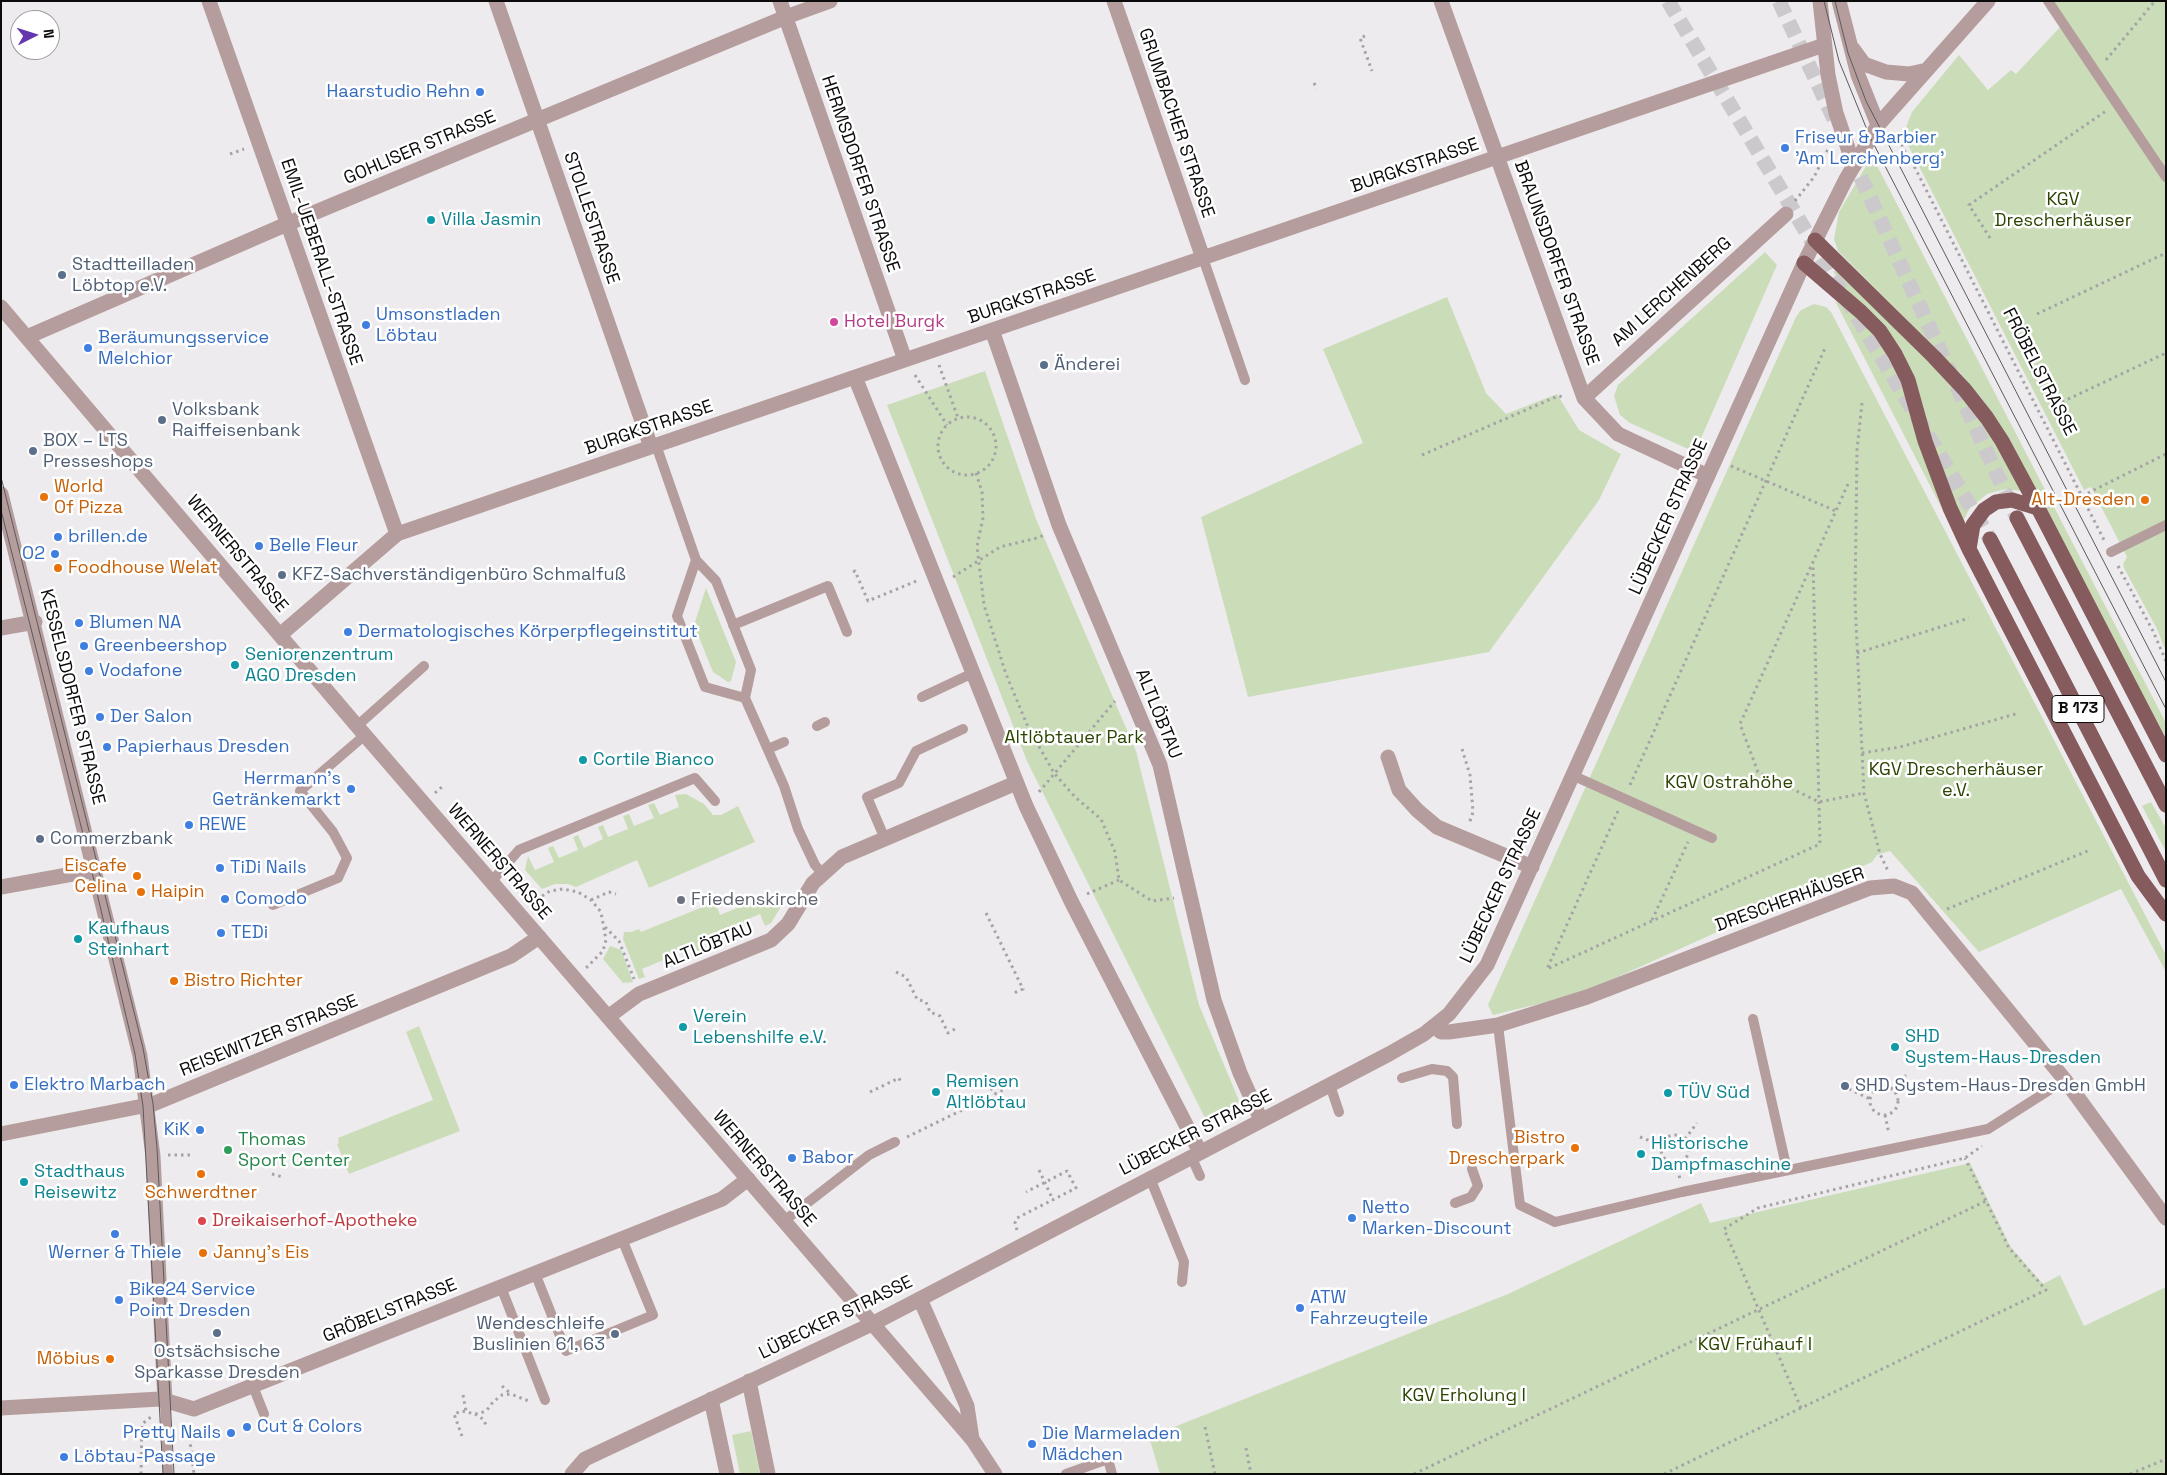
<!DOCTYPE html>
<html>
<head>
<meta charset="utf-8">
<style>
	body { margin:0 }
	#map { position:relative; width:2167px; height:1475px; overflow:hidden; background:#eeebee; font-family:"Space Grotesk",sans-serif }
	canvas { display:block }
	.frame { position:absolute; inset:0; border:2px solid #0c0b0c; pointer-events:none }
	.north { position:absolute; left:10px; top:10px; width:50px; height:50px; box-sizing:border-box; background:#fff; border:1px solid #9e9d9e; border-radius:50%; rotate:85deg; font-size:14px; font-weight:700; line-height:20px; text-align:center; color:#0c0b0c }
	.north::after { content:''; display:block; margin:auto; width:18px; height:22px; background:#6437af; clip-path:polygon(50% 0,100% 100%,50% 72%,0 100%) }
</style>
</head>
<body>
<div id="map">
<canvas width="2167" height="1475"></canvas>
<div class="frame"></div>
<div class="north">N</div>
</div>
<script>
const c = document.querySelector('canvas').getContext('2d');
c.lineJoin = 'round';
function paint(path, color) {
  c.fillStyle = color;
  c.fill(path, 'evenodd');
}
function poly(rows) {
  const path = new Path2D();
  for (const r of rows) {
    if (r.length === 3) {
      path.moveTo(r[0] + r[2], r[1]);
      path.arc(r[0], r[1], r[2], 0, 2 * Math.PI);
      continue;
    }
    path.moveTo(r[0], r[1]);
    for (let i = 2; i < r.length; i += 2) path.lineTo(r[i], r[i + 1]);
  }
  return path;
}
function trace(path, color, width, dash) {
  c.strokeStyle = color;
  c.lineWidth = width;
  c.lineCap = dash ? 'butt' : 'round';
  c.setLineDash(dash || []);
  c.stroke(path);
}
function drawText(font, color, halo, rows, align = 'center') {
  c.font = font + ' "Space Grotesk",sans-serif';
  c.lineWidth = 5;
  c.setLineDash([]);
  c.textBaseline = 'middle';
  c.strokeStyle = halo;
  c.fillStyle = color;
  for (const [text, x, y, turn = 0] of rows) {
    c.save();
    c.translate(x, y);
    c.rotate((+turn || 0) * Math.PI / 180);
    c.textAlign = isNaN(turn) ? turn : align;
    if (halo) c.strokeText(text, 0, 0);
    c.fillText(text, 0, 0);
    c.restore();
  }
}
paint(poly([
	[2048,1,2166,1,2166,652,2157,629,2124,568,2123,564,2127,557,2091,487,2084,490,1903,135,1912,112,1959,55,1988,90,2011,70,2016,74,2062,25],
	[1872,156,2166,723,2166,742,2003,430,1982,399,1961,374,1838,251,1834,239,1839,212],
	[1765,252,1777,265,1695,452,1630,423,1620,415,1614,396,1618,385],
	[1833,271,1838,272,1948,380,1992,434,2021,491,2006,489,1987,494,1970,508,1963,521,1933,447,1864,306,1839,282],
	[1447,297,1486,393,1506,414,1557,394,1579,430,1621,454,1599,500,1489,652,1248,697,1201,517,1363,443,1323,349],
	[1835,301,1851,311,1876,337,1897,371,1958,540],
	[1814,304,1826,307,1831,312,2166,955,2166,972,2121,889,1979,952,1890,851,1877,855,1872,862,1580,994,1493,1015,1488,1005,1777,359,1796,317,1801,310],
	[985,371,1036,519,1136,751,1199,1005,1240,1103,1206,1120,1027,761,887,405],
	[706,588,736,662,731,681,728,682,713,672,694,625],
	[686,794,704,804,713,815,721,815,738,806,755,842,649,888,637,860,576,887,568,884,555,884,542,889,525,870,528,856,535,870,554,862,548,848,553,846,559,858,578,850,573,837,578,835,584,848,603,839,598,827,603,825,608,837,628,829,623,816,629,814,634,826,654,818,648,805,654,803,660,815,679,807,675,795],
	[2151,802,2166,828,2166,852,2142,806],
	[715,902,720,915,750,903,782,905,771,923,765,926,760,914,748,919,753,931,749,933,743,921,723,930,728,942,723,944,718,932,698,941,703,952,697,955,692,943,672,952,676,964,671,966,668,958,642,969,645,977,639,979,623,939,624,932,631,932,639,929,641,932],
	[610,946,621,950,633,982,623,983,603,959],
	[419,1026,460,1131,349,1174,337,1144,339,1143,338,1138,433,1100,406,1032],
	[1970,1163,2010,1246,2043,1284,2060,1275,2084,1326,2166,1287,2166,1474,1160,1474,1149,1437,1508,1294,1701,1203,1710,1223],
	[751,1431,760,1474,740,1474,732,1435]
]), '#caddb8');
trace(poly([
	[1668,1,1990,539],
	[1779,1,1835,121],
	[1851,156,2017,518]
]), '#ccc9cc', 15, [15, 8]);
trace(poly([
	[1365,36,1360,38,1372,71],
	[2106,60,2155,1],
	[1314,83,1317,89],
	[1897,132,1905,152,1911,160,2104,540],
	[230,154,244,149],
	[1795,201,1814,177,1829,147],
	[1990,238,1969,205,2106,111],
	[2037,314,2166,253],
	[939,365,958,418],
	[915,375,947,425],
	[2062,402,2166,353],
	[1862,403,1857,450,1855,601,1864,793,1880,854,1888,871],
	[967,446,29],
	[1422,455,1558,396,1565,397],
	[1731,466,1836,511],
	[976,473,982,492,983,518,977,546,984,605,1006,674,1028,727,1054,773,1075,797,1101,819,1115,852,1119,880,1152,901,1174,898],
	[1848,484,1740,724,1758,772,1819,802,1864,793],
	[2082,496,2166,454],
	[2118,566,2153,631,2166,661],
	[853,572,855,571,868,601,919,580],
	[953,577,1000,547,1037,538,1046,534],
	[1857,653,1969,618],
	[1462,749,1470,775,1473,812,1469,824],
	[1862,753,1900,747,2019,713],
	[1630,785,1826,346],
	[1039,792,1115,701],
	[435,793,444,785],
	[1618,811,1547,969,1820,844,1813,563],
	[1087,894,1119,880],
	[761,897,768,904,780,906],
	[591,900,609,892,616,894],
	[531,903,550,891,563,889,578,892,591,900,601,912,606,940,603,951,586,968],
	[1947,909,2090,850],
	[986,913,1023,989,1014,993],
	[1652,920,1688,842],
	[605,927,619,941,634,979],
	[896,972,906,977,917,999,926,1002,930,1012,940,1016,948,1033,955,1029],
	[1884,1101,14],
	[991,1088,995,1094],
	[1849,1089,1870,1099],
	[1891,1089,1906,1075],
	[870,1092,899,1078,901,1083],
	[976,1095,979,1102],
	[1885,1115,1889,1134],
	[1675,1149,14],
	[907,1137,1003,1090],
	[1640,1137,1661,1145],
	[1685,1139,1697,1123],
	[168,1155,192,1155],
	[1676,1163,1680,1179],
	[1039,1170,1053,1200],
	[272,1174,283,1177],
	[1017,1230,1015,1223,1017,1218,1076,1188,1067,1171,1026,1192],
	[502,1386,511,1394],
	[463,1395,466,1411],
	[1801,1408,1724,1229,1758,1208,1965,1158,1982,1146],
	[475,1414,483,1419,486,1425],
	[188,1425,194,1474],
	[1205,1427,1215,1474],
	[462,1436,454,1414,462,1411,475,1414,481,1413,487,1410,493,1402,502,1395,511,1394,531,1402],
	[1246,1448,1251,1474],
	[141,1474,142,1424,151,1417],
	[1414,1474,1986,1201],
	[1664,1474,2046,1290,2009,1248,1965,1158],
	[2130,1474,2166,1459]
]), '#a6a3a6', 3, [2.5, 4]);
trace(poly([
	[2048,1,2166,177],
	[1203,258,1245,380],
	[656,445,696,560,677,616,705,687,745,698,784,786,798,829,815,865,823,874],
	[2111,552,2166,525],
	[696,560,716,581,751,670,745,698],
	[733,625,828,586,847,632],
	[922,697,973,673],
	[357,726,424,666],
	[817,726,825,722],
	[768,749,784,742],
	[1574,776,1712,838],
	[885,839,867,797,899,783,916,751,963,729],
	[491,882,519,850,695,778,715,801],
	[273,905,338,878,347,858,333,832,300,791,365,735],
	[1753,1019,1787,1170],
	[1498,1025,1520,1205,1555,1222,1682,1192,1988,1129,2065,1080],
	[1402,1078,1432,1069,1447,1071,1453,1077,1457,1124],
	[1330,1085,1339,1112],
	[1191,1156,1200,1176],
	[1150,1178,1184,1262,1182,1282],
	[1455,1203,1471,1197,1478,1186,1472,1169],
	[784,1221,869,1155,895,1142],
	[535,1273,566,1351,653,1315,622,1239],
	[501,1287,545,1400],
	[253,1386,264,1414],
	[165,1402,168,1474],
	[1066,1474,1108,1459,1112,1474]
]), '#b69d9d', 10);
trace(poly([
	[209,1,397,534],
	[496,1,651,447],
	[780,1,905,360],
	[1114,1,1203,258],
	[1441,1,1584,398,1618,434,1708,476],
	[1820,1,1828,75,1836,113,1854,166],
	[1839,1,1858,75,1878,125],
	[1853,49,1864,64,1886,72,1909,74,1927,70],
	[992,330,1059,525,1160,765,1214,1000,1240,1073,1261,1120],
	[27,337,287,224,537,120,786,17,830,1],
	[855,377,1026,806,1071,901,1200,1152],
	[1584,398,1786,214],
	[1,494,140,1056,153,1156,165,1402],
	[1,628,35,622],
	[280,635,397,534,1824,45],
	[1388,757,1399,790,1417,810,1437,827,1532,867],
	[1,887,95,870],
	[608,1017,639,994,771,940,788,924,813,883,842,857,1016,783],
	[1434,1026,1441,1032,1449,1032,1498,1025,1587,997,1870,888,1894,886,1912,893,2065,1080,2166,1218],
	[1,1134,153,1104,511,956,539,937],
	[920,1299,967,1406,972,1439],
	[749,1381,768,1474],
	[711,1399,727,1474],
	[1,1408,160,1399,194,1409,722,1199,748,1179],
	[572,1474,585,1459,872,1324,1389,1054,1424,1034,1449,1014,1487,965,1804,263,1846,179,1878,125,1988,1]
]), '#b69d9d', 15);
trace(poly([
	[1,307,357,726,972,1439,995,1474]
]), '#b69d9d', 15);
trace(poly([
	[1815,240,1934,357,1965,390,1987,418,2002,441,2038,508,2166,755],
	[1804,263,1861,312,1880,331,1895,354,1908,380,1925,441,1950,508,1969,549,2138,876,2166,914],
	[2017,518,2166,805],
	[1990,539,2166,880],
	[1969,549,1973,525,1984,510,1996,502,2012,500,2038,508]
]), '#855b5d', 15);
trace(poly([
	[1824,1,1839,61,1870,137,2166,709],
	[1835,1,1848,53,1866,101,2166,682],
	[1,477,143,1048,153,1104,157,1148,174,1474],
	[1,510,85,842],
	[92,872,135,1054,143,1106,163,1474]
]), '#5b5a5b', 1);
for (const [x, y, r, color] of [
	[480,92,5,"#3f7fe0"],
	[1785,148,5,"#3f7fe0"],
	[431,220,5,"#0f9aa8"],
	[62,275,5,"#5c6f8a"],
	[834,322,5,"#d1479c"],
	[366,325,5,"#3f7fe0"],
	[88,348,5,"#3f7fe0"],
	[1044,365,5,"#5c6f8a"],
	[162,420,5,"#5c6f8a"],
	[33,451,5,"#5c6f8a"],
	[44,497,5,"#e8710a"],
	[2145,500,5,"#e8710a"],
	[58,537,5,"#3f7fe0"],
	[259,546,5,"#3f7fe0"],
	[55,554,5,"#3f7fe0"],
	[58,568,5,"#e8710a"],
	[282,575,5,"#5c6f8a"],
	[79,623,5,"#3f7fe0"],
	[348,632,5,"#3f7fe0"],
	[84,646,5,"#3f7fe0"],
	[235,665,5,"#0f9aa8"],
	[89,671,5,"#3f7fe0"],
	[100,717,5,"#3f7fe0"],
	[107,747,5,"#3f7fe0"],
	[583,760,5,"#0f9aa8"],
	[351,789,5,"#3f7fe0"],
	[189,825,5,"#3f7fe0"],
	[40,839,5,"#5c6f8a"],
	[220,868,5,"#3f7fe0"],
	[137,876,5,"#e8710a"],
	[141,892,5,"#e8710a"],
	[225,899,5,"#3f7fe0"],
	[681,900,5,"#6b7280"],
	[221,933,5,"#3f7fe0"],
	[78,939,5,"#0f9aa8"],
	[174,981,5,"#e8710a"],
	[683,1027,5,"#0f9aa8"],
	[1895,1047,5,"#0f9aa8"],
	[14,1085,5,"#3f7fe0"],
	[1845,1086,5,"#5c6f8a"],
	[936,1092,5,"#0f9aa8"],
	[1668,1093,5,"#0f9aa8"],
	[200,1130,5,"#3f7fe0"],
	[1575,1148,5,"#e8710a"],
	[228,1150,5,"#2e9e5b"],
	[1641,1154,5,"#0f9aa8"],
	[792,1158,5,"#3f7fe0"],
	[201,1174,5,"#e8710a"],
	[24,1182,5,"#0f9aa8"],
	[1352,1218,5,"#3f7fe0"],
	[202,1221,5,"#e0444e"],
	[115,1234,5,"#3f7fe0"],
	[203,1253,5,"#e8710a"],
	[119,1300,5,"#3f7fe0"],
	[1300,1308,5,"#3f7fe0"],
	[217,1333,5,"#5c6f8a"],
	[615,1334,5,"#5c6f8a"],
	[110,1359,5,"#e8710a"],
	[247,1427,5,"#3f7fe0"],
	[231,1433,5,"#3f7fe0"],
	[1032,1444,5,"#3f7fe0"],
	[64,1457,5,"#3f7fe0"]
]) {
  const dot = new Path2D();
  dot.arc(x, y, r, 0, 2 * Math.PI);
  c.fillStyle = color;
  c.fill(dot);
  trace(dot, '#fff', 2);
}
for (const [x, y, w] of [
	[2078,709,52]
]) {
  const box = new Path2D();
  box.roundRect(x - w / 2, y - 13.5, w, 27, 4);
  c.fillStyle = '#fff';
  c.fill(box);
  trace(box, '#0c0b0c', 1);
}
drawText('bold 16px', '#0c0b0c', null, [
	["B 173",2078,709]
]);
drawText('18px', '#366cbe', '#fff', [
	["Haarstudio Rehn",470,92,"right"],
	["Friseur & Barbier",1795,138],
	["'Am Lerchenberg'",1795,159],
	["Umsonstladen",376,315],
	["Löbtau",376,336],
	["Beräumungsservice",98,338],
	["Melchior",98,359],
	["brillen.de",68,537],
	["Belle Fleur",269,546],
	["O2",45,554,"right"],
	["Blumen NA",89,623],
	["Dermatologisches Körperpflegeinstitut",358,632],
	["Greenbeershop",94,646],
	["Vodafone",99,671],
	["Der Salon",110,717],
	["Papierhaus Dresden",117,747],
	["Herrmann's",341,779,"right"],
	["Getränkemarkt",341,800,"right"],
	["REWE",199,825],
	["TiDi Nails",230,868],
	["Comodo",235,899],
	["TEDi",231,933],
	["Elektro Marbach",24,1085],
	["KiK",190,1130,"right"],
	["Babor",802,1158],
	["Netto",1362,1208],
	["Marken-Discount",1362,1229],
	["Werner & Thiele",115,1253,"center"],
	["Bike24 Service",129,1290],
	["Point Dresden",129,1311],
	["ATW",1310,1298],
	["Fahrzeugteile",1310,1319],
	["Cut & Colors",257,1427],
	["Pretty Nails",221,1433,"right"],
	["Die Marmeladen",1042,1434],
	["Mädchen",1042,1455],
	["Löbtau-Passage",74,1457]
], 'left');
drawText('18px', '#0c0b0c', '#fff', [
	["GRUMBACHER STRASSE",1176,123,71],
	["GOHLISER STRASSE",420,148,-23],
	["BURGKSTRASSE",1415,166,-19],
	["HERMSDORFER STRASSE",860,174,71],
	["STOLLESTRASSE",591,218,71],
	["EMIL-UEBERALL-STRASSE",321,262,71],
	["BRAUNSDORFER STRASSE",1556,263,70],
	["AM LERCHENBERG",1672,292,-42],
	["BURGKSTRASSE",1032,297,-19],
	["FRÖBELSTRASSE",2039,372,63],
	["BURGKSTRASSE",649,428,-19],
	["LÜBECKER STRASSE",1669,517,-66],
	["WERNERSTRASSE",237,554,50],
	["KESSELSDORFER STRASSE",72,697,76],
	["ALTLÖBTAU",1158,714,68],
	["WERNERSTRASSE",499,862,49],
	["LÜBECKER STRASSE",1501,886,-65],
	["DRESCHERHÄUSER",1790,900,-20],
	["ALTLÖBTAU",708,946,-22],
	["REISEWITZER STRASSE",269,1036,-22],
	["LÜBECKER STRASSE",1196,1133,-27],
	["WERNERSTRASSE",764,1169,49],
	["GRÖBELSTRASSE",390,1311,-22],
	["LÜBECKER STRASSE",836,1318,-26]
]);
drawText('18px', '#2b4400', '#fff', [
	["KGV",2063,200],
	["Drescherhäuser",2063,221],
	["Altlöbtauer Park",1074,738],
	["KGV Drescherhäuser",1956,770],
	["e.V.",1956,791],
	["KGV Ostrahöhe",1729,783],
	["KGV Frühauf I",1755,1345],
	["KGV Erholung I",1464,1396]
]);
drawText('18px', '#0d838f', '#fff', [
	["Villa Jasmin",441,220],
	["Seniorenzentrum",245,655],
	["AGO Dresden",245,676],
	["Cortile Bianco",593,760],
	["Kaufhaus",88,929],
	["Steinhart",88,950],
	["Verein",693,1017],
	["Lebenshilfe e.V.",693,1038],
	["SHD",1905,1037],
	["System-Haus-Dresden",1905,1058],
	["Remisen",946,1082],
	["Altlöbtau",946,1103],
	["TÜV Süd",1678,1093],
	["Historische",1651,1144],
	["Dampfmaschine",1651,1165],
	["Stadthaus",34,1172],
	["Reisewitz",34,1193]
], 'left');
drawText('18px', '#4e5e75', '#fff', [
	["Stadtteilladen",72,265],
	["Löbtop e.V.",72,286],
	["Änderei",1054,365],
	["Volksbank",172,410],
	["Raiffeisenbank",172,431],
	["BOX – LTS",43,441],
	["Presseshops",43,462],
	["KFZ-Sachverständigenbüro Schmalfuß",292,575],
	["Commerzbank",50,839],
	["SHD System-Haus-Dresden GmbH",1855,1086],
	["Wendeschleife",605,1324,"right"],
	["Buslinien 61, 63",605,1345,"right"],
	["Ostsächsische",217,1352,"center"],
	["Sparkasse Dresden",217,1373,"center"]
], 'left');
drawText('18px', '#b23c85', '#fff', [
	["Hotel Burgk",844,322]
], 'left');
drawText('18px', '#c56008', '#fff', [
	["World",54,487],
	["Of Pizza",54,508],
	["Alt-Dresden",2135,500,"right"],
	["Foodhouse Welat",68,568],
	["Eiscafe",127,866,"right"],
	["Celina",127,887,"right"],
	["Haipin",151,892],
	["Bistro Richter",184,981],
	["Bistro",1565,1138,"right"],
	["Drescherpark",1565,1159,"right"],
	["Schwerdtner",201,1193,"center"],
	["Janny's Eis",213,1253],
	["Möbius",100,1359,"right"]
], 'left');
drawText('18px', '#5b616d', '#fff', [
	["Friedenskirche",691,900]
], 'left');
drawText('18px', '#27864d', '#fff', [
	["Thomas",238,1140],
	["Sport Center",238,1161]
], 'left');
drawText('18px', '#be3a42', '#fff', [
	["Dreikaiserhof-Apotheke",212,1221]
], 'left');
</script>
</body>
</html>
